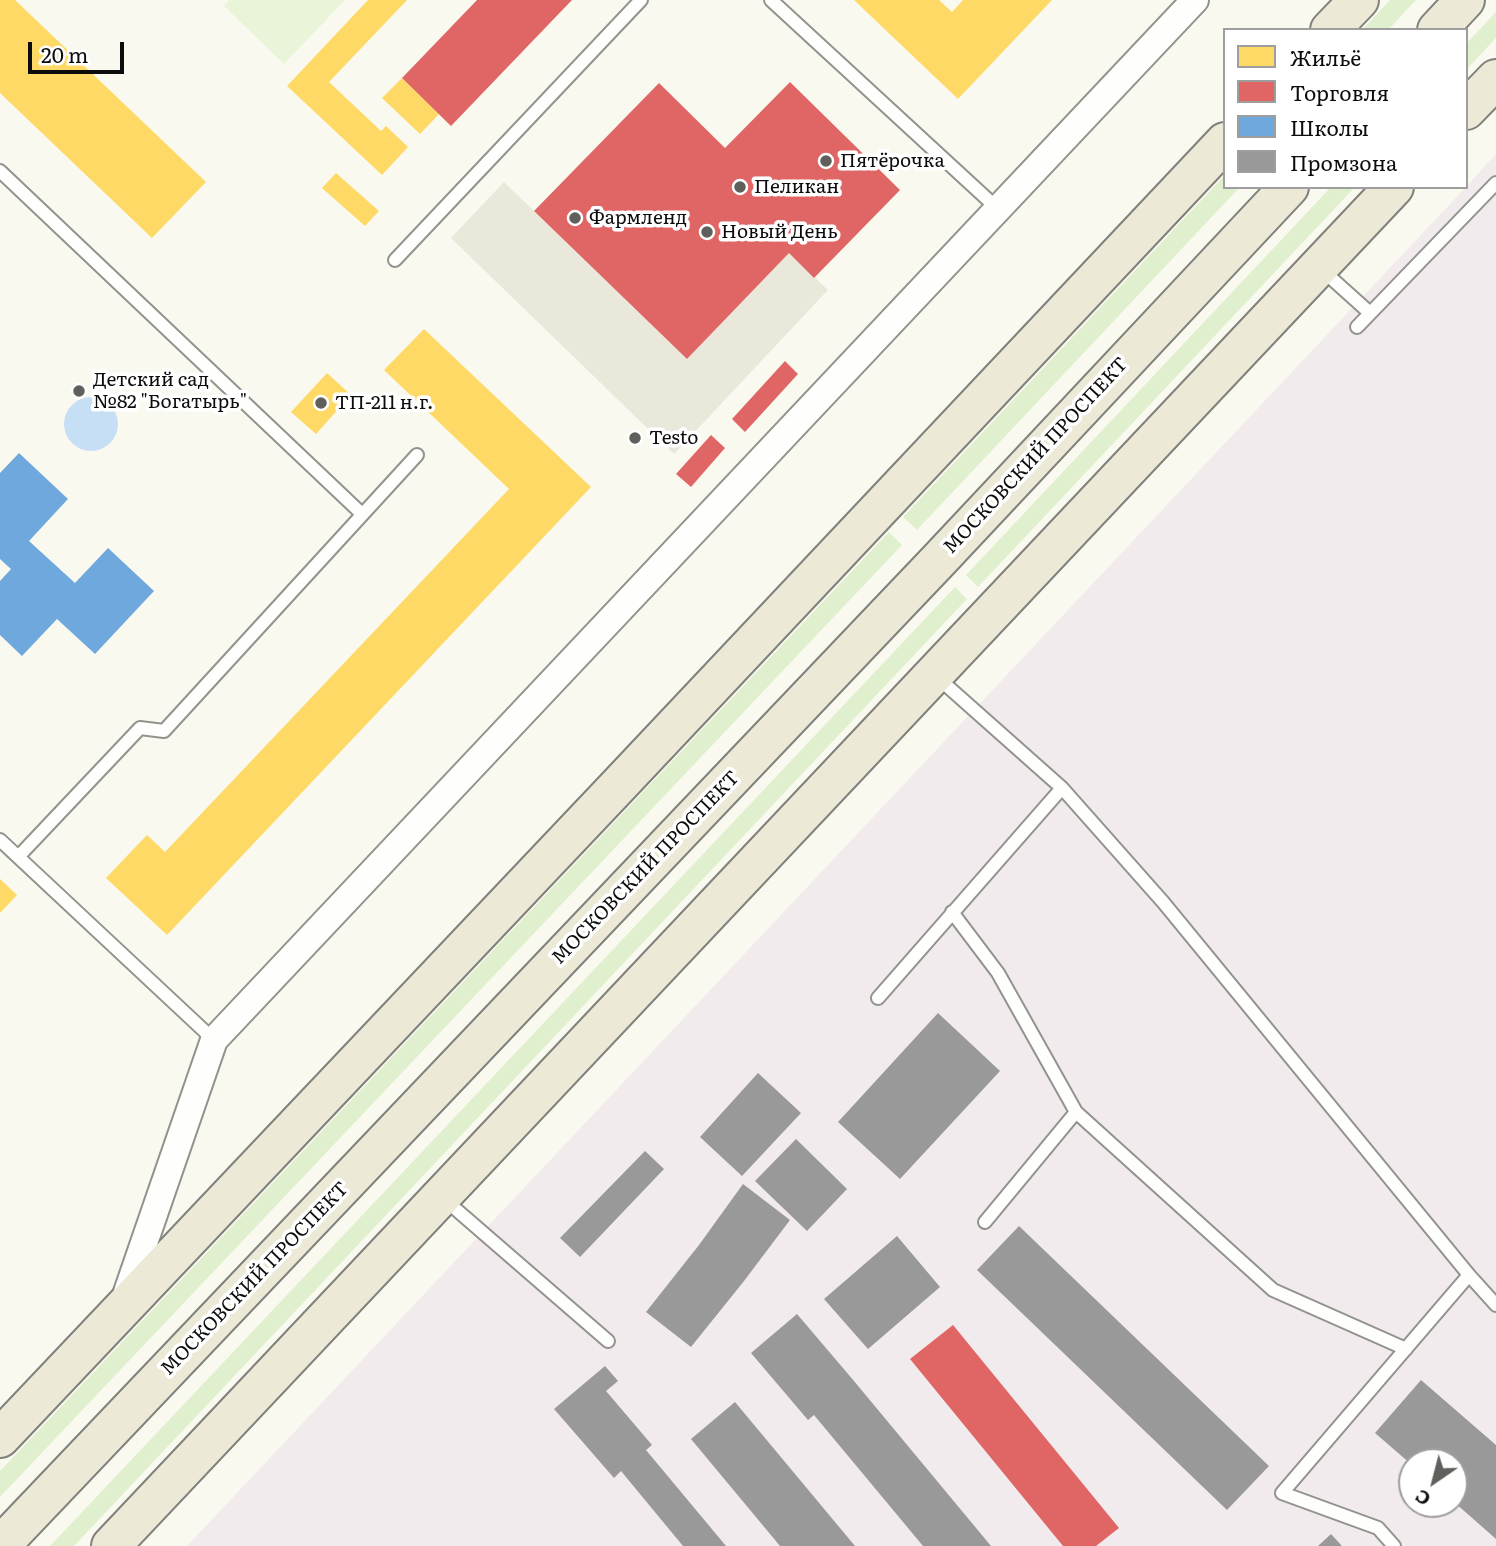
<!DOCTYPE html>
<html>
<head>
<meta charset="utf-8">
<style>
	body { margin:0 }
	#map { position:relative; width:1496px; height:1546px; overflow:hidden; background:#faf9ef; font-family:Literata,serif }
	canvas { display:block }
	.legend { position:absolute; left:1223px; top:28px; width:245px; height:161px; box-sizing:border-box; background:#fff; border:2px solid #9e9e9e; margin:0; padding:9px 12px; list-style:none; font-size:21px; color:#0c0c0c }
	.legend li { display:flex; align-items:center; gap:14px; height:35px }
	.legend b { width:35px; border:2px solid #9e9e9e }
	.north { position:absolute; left:1398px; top:1448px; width:70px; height:70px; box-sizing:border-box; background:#fff; border:2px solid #9e9e9e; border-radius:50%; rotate:215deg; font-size:19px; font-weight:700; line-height:28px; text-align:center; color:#0c0c0c }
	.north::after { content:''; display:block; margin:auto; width:24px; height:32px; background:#5f5f5b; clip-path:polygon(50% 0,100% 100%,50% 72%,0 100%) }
	.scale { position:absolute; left:28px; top:42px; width:96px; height:32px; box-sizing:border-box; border:4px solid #0c0c0c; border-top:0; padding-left:9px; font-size:21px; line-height:24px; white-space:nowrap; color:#0c0c0c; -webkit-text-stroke:5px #fff; paint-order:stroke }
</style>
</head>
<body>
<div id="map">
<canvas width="1496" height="1546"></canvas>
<ul class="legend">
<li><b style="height:19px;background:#ffd966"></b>Жильё</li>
<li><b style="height:19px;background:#e06666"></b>Торговля</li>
<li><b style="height:19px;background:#6fa8dc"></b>Школы</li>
<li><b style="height:19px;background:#999"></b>Промзона</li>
</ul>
<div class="north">С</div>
<div class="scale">20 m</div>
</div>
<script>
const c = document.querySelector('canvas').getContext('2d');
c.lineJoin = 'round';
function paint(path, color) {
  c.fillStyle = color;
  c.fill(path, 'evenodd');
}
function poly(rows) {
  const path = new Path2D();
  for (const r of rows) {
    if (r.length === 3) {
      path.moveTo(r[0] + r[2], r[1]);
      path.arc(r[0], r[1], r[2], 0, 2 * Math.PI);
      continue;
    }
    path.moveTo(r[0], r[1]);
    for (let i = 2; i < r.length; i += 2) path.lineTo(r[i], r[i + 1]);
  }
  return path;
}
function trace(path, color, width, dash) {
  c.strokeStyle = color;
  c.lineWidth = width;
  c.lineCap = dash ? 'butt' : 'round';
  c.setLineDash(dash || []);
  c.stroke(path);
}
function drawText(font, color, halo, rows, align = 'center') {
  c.font = font + ' Literata,serif';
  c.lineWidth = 7;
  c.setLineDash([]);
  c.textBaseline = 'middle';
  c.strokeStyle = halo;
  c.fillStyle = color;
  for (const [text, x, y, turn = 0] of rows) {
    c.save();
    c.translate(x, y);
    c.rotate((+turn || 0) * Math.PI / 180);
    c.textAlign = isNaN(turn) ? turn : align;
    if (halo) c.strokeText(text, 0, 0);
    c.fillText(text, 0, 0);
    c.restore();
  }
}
paint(poly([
	[1496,154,1496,1546,187,1546,1466,187],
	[1412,1462,1454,1462,1454,1504,1412,1504]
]), '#f2ebed');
paint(poly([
	[1390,0,1416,0,1388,30,1362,30],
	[1496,12,1496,38,1466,70,1466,44],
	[1225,175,1225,187,1240,187,917,530,903,517],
	[1331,187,1355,187,978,587,966,575],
	[889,532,902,545,0,1497,0,1471],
	[955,587,967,599,74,1546,50,1546]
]), '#e0f0cf');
paint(poly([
	[229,0,345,0,284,64,224,6]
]), '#eaf4d9');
paint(poly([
	[504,182,687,359,789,253,828,290,674,454,451,238]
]), '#eae8db');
paint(poly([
	[91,424,27]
]), '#c6dff4');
paint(poly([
	[0,0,15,0,206,182,152,238,0,93],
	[368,0,407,0,329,82,381,131,386,126,408,147,382,175,287,86],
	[854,0,939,0,952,12,963,0,1052,0,958,99],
	[402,78,439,114,420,134,382,98],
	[336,173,379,211,365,226,322,188],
	[424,329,591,487,167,935,106,878,147,835,165,852,509,489,384,370],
	[327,373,351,395,316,434,291,412],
	[0,879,17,895,0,913]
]), '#ffd966');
paint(poly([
	[477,0,572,0,451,126,402,78],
	[790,82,900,190,814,278,789,253,687,359,534,211,659,83,725,148],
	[785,361,798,374,745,432,732,419],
	[711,435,725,448,691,487,676,474],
	[953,1325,1119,1528,1096,1546,1063,1546,910,1359]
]), '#e06666');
paint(poly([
	[19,453,68,499,29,541,75,583,108,548,154,591,95,654,57,619,22,656,0,635,0,581,11,569,0,559,0,473]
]), '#6fa8dc');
paint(poly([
	[938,1013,1000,1071,900,1179,838,1122],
	[758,1073,801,1113,742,1176,700,1137],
	[796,1139,847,1189,807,1231,755,1181],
	[645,1151,664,1169,580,1257,560,1238],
	[743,1184,790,1220,744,1281,691,1347,646,1312,699,1245],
	[1019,1226,1269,1466,1227,1510,977,1270],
	[897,1236,940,1287,868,1349,824,1299],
	[797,1314,854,1381,991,1546,923,1546,814,1415,808,1420,751,1353],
	[605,1366,618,1381,606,1391,652,1445,646,1450,726,1546,683,1546,621,1471,614,1478,554,1409],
	[1421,1380,1496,1445,1496,1539,1454,1502,1454,1462,1412,1462,1412,1465,1375,1433],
	[735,1402,855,1546,780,1546,691,1439],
	[1331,1534,1342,1546,1318,1546]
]), '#999');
const lane = poly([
	[771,0,998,209],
	[0,171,362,514],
	[395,260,641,0],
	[1321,269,1370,313],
	[1357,327,1496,183],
	[937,677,1062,788,1163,902,1469,1275,1496,1305],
	[0,840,214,1040],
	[18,857,140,728,164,731,417,455],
	[952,912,998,973,1076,1112],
	[878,998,1062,788],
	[444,1199,608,1341],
	[985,1222,1076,1112,1273,1290,1406,1349],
	[1394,1546,1378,1528,1282,1493,1469,1275]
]);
const street = poly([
	[124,1301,214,1040,1195,0]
]);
const primary = poly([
	[1330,30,1359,0],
	[1437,30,1465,0],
	[1466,110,1496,79],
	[0,1438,618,786,1225,142],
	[0,1546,939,560,1289,187],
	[111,1546,1394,187]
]);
trace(lane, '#93938e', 16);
trace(street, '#93938e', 30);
trace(primary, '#80807c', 42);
trace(lane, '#fefefd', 12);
trace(street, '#fefefd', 26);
trace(primary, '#ece9d7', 38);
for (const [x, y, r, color] of [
	[826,161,7,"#5f5f5b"],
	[740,187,7,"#5f5f5b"],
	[575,218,7,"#5f5f5b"],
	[707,232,7,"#5f5f5b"],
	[79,391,7,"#5f5f5b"],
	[321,403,7,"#5f5f5b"],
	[635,438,7,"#5f5f5b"]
]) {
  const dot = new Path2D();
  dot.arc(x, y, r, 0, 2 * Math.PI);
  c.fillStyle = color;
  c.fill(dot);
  trace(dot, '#fff', 2.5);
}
drawText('19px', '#0c0c0c', '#fff', [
	["Пятёрочка",840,161],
	["Пеликан",754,187],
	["Фармленд",589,218],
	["Новый День",721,232],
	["Детский сад",93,380],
	["№82 \"Богатырь\"",93,402],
	["ТП-211 н.г.",335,403],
	["Testo",649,438]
], 'left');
drawText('19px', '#0c0c0c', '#fff', [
	["МОСКОВСКИЙ ПРОСПЕКТ",1036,456,-47],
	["МОСКОВСКИЙ ПРОСПЕКТ",646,868,-46],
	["МОСКОВСКИЙ ПРОСПЕКТ",255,1279,-46]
]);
</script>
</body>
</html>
